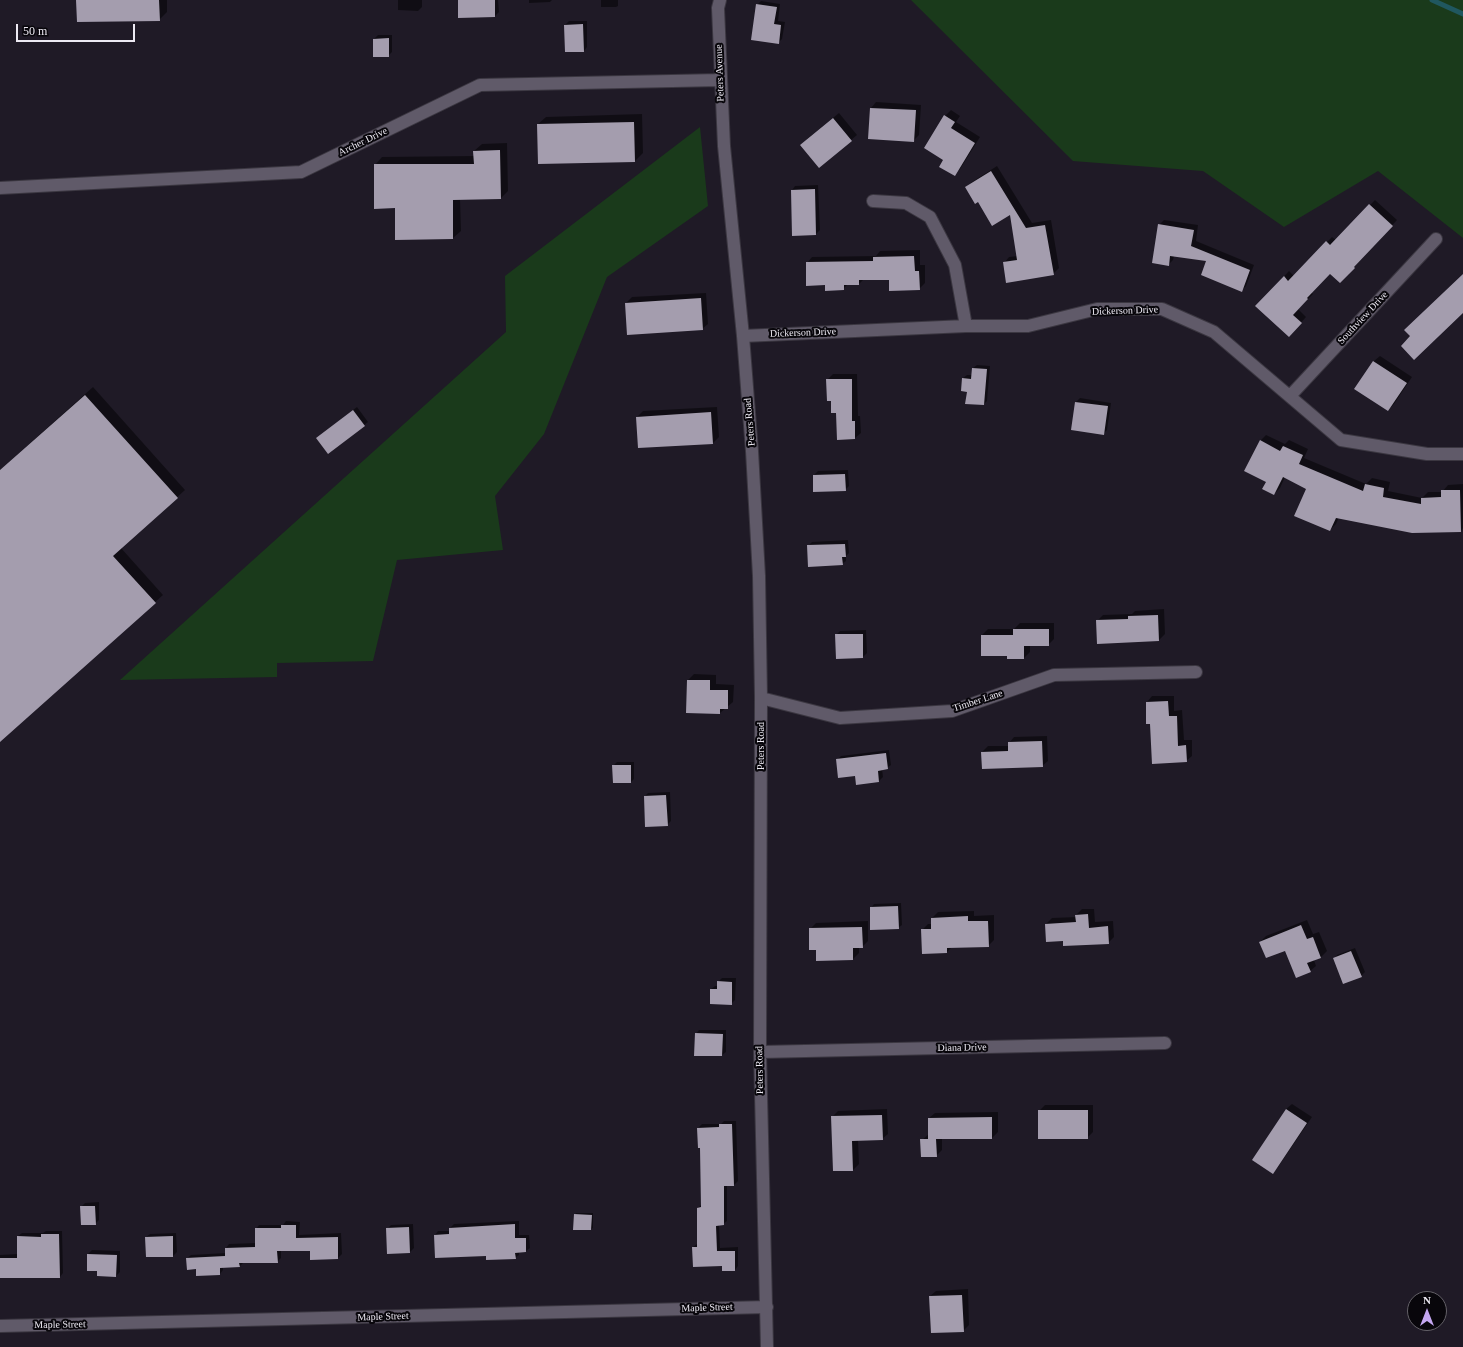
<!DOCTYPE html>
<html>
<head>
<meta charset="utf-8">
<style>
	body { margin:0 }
	#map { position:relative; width:1463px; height:1347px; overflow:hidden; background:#1f1a26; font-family:Georgia,serif }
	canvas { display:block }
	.north { position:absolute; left:1407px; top:1291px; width:40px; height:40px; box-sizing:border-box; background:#08060b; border:1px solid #646168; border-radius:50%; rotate:0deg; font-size:11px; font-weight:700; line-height:16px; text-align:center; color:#edeaf3 }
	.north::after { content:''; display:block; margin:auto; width:14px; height:18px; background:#c4a7f1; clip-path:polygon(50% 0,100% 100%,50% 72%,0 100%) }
	.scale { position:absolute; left:16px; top:24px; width:119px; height:18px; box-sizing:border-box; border:2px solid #edeaf3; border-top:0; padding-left:5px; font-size:12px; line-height:14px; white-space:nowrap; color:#edeaf3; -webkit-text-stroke:3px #08060b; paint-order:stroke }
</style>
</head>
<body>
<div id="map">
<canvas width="1463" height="1347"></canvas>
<div class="north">N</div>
<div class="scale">50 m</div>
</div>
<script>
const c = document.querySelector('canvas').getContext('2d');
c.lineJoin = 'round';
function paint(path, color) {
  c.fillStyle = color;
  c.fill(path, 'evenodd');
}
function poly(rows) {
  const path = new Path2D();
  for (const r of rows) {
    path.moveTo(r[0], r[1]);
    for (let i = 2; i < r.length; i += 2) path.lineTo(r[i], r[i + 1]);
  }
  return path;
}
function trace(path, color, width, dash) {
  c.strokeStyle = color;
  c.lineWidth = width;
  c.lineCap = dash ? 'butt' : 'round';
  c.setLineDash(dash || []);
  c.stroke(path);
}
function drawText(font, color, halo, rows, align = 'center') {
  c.font = font + ' Georgia,serif';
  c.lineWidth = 4;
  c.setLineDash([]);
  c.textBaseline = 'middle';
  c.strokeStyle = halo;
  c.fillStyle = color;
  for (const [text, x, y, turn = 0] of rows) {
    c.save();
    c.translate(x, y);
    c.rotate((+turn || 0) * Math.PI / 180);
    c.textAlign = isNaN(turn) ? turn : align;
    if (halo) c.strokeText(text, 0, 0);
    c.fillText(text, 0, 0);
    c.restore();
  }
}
paint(poly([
	[911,0,1463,0,1463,238,1378,171,1284,227,1203,171,1073,161],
	[700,127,708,206,607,277,544,434,495,496,503,550,397,560,373,661,277,663,277,677,120,680,506,332,505,276]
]), '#1a3a1b');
paint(poly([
	[77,0,167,0,167,12,159,20],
	[398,0,422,0,422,7,418,11,398,10],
	[459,0,498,0,499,12,495,16],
	[529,0,552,0,550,2,529,3],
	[601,0,618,0,618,6,616,7,601,7],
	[761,1,780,4,778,21,785,22,782,39,778,43,757,5],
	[569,21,587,21,587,47,584,51,565,25],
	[378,35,392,35,392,52,388,56,374,39],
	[876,102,921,105,919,135,913,141,871,108],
	[951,110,960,116,956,122,980,137,960,169,954,175,944,160,945,116],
	[839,113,857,135,851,140,807,139],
	[642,114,643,153,635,161,538,124,546,117],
	[507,143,508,191,501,198,460,199,461,231,453,238,396,239,396,207,375,165,382,157,474,156,474,151,482,144],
	[997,166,1032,223,1051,220,1059,268,1053,274,1004,263,1009,257,1018,256,1011,214,978,201,966,187,972,182],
	[818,185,820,230,816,234,793,235,792,190,795,186],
	[1375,200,1397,220,1340,282,1330,272,1311,292,1313,294,1298,309,1306,317,1289,336,1257,306,1289,271,1294,276,1332,237,1336,240],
	[1164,220,1198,225,1196,241,1254,265,1246,286,1241,291,1208,260,1174,256,1173,260,1168,265,1159,225],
	[920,250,920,265,925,265,925,283,919,289,890,279,864,279,859,284,848,284,843,289,826,284,807,263,812,257,876,256,880,251],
	[706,293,708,324,702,329,626,303,632,297],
	[1380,356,1412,377,1394,404,1388,410,1356,388,1374,361],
	[977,365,990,366,987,401,984,404,968,391,963,378,967,375,973,375,973,368],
	[833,374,857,374,858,416,860,416,861,433,855,438,837,412,832,400,827,380],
	[93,387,185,490,121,548,163,595,0,741,0,470],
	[1080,398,1111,403,1107,430,1103,434,1072,429,1076,402],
	[357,407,368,422,364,425,321,435],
	[717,407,719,437,713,443,639,447,637,417,643,411],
	[1266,435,1285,444,1289,440,1308,449,1304,458,1366,484,1372,478,1390,482,1388,491,1422,498,1428,492,1442,492,1448,485,1463,484,1463,528,1461,531,1339,517,1336,524,1330,530,1307,488,1285,477,1280,488,1274,494,1267,482,1260,441],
	[848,470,849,486,845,490,814,491,814,475,818,471],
	[848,540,849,553,846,556,846,561,842,564,808,546,812,542],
	[1164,609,1165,634,1159,640,1097,621,1103,615,1132,614,1135,611],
	[1020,623,1054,623,1054,639,1048,645,1030,645,1030,652,1024,658,982,635,988,629,1014,629],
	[866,630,867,653,863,657,836,635,840,631],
	[694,674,716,675,716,684,734,685,733,702,720,713,688,680],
	[1152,696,1174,696,1174,711,1182,710,1184,740,1192,740,1192,756,1186,761,1151,723,1147,702],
	[1047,736,1048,761,1042,766,982,752,988,746,1009,746,1009,743,1014,737],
	[889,750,891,765,887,768,882,769,883,777,879,781,856,784,855,775,837,760,841,756],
	[617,762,634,762,634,779,631,782,613,766],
	[670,792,671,821,667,825,645,796,648,793],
	[901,903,902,925,898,928,871,908,874,904],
	[1082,909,1094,909,1095,922,1113,921,1114,937,1108,943,1064,940,1046,924,1052,918,1077,917,1076,915],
	[974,911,974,916,994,915,994,940,988,946,952,947,947,952,922,930,928,924,932,924,932,918,938,912],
	[1307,920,1313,934,1319,932,1327,951,1321,957,1314,960,1316,966,1310,971,1286,949,1260,942,1266,936],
	[868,921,868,941,862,947,859,947,859,953,853,959,817,949,810,929,816,923],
	[1355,948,1365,972,1361,976,1334,959,1337,955],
	[722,978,736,978,735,1000,731,1004,711,989,715,986,718,986,718,982],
	[699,1030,726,1030,726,1052,722,1055,696,1034],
	[1292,1104,1312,1117,1278,1167,1273,1172,1286,1109],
	[1045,1105,1093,1105,1093,1132,1087,1138,1039,1111],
	[887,1109,888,1134,882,1139,858,1140,859,1164,853,1170,832,1117,838,1111],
	[998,1112,998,1132,992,1138,942,1138,942,1150,936,1156,922,1140,929,1134,929,1118,935,1113],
	[724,1121,736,1121,738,1181,734,1185,727,1185,727,1221,723,1224,719,1225,720,1248,738,1247,738,1266,735,1270,723,1265,693,1247,697,1244,698,1208,702,1204,701,1146,699,1147,698,1128,702,1124,721,1124],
	[99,1202,99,1220,95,1224,81,1207,85,1203],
	[576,1213,593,1213,593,1228,591,1229,575,1215],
	[286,1221,300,1222,299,1235,341,1233,342,1254,338,1258,311,1250,281,1250,281,1258,277,1262,243,1263,239,1267,223,1267,223,1270,220,1274,197,1268,187,1258,191,1255,226,1253,226,1248,229,1244,256,1243,256,1229,259,1225,283,1225],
	[519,1221,519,1235,529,1235,530,1248,526,1251,519,1252,519,1255,515,1258,487,1255,435,1235,438,1231,450,1231,450,1228,454,1224],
	[413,1224,414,1248,410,1252,388,1253,387,1229,391,1225],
	[46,1231,62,1231,63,1273,60,1277,0,1277,0,1255,18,1254,18,1236,22,1233,43,1233],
	[176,1233,177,1252,173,1256,146,1237,150,1234],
	[92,1250,120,1251,120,1272,116,1276,88,1254],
	[968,1289,969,1325,963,1331,930,1296,936,1291]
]), '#0007');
trace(poly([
	[1432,0,1463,14]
]), '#20575f', 5);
paint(poly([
	[76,0,159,0,160,21,77,22],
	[458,0,495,0,495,17,458,18],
	[756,4,777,7,774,24,781,25,779,44,751,40],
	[583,24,584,52,565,52,564,25],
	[389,38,389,57,373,57,373,39],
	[870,108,916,110,914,142,868,139],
	[944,115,955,122,951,128,975,143,955,176,939,167,943,160,924,148],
	[833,118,852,141,819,168,800,145],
	[634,122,635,162,538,164,537,124],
	[500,150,501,199,453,200,453,239,395,240,395,208,374,209,374,164,474,164,473,151],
	[991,171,1026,228,1045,225,1054,275,1006,283,1003,262,1017,260,1010,215,992,226,978,202,975,204,965,187],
	[815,189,816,235,792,236,791,190],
	[1369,204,1393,226,1354,267,1355,268,1340,283,1330,274,1307,298,1308,299,1293,315,1302,323,1289,337,1255,306,1284,276,1288,281,1326,241,1330,245],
	[1158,224,1194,230,1191,246,1250,270,1242,292,1201,275,1206,261,1170,256,1169,266,1152,263],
	[914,256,915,271,919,271,920,290,889,291,889,280,859,280,859,285,844,285,844,290,825,291,825,285,806,286,806,262,873,261,873,257],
	[1463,274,1463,313,1414,360,1401,346,1410,336,1404,330],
	[701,298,703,330,627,335,625,303],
	[1373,361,1407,383,1388,411,1354,389],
	[972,368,987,369,984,405,965,404,967,392,961,391,962,378,971,379],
	[826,379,852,379,852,421,855,421,855,439,837,440,836,413,831,413,831,401,827,401],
	[85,395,178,498,113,556,156,603,0,742,0,470],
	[1075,402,1108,406,1104,435,1071,430],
	[353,410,365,426,328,454,316,438],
	[711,412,713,444,638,448,636,417],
	[1260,440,1280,451,1283,446,1303,455,1299,464,1363,491,1365,484,1384,488,1383,497,1421,504,1421,498,1441,497,1441,490,1460,490,1461,532,1412,533,1336,518,1330,531,1294,516,1306,489,1283,477,1274,495,1262,489,1266,482,1244,471],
	[845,474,846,491,813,492,813,475],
	[845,544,846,557,842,557,843,565,808,567,807,545],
	[1158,615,1159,641,1097,644,1096,620,1128,619,1128,616],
	[1013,629,1049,629,1049,646,1024,646,1024,659,1007,659,1007,656,981,656,981,635,1013,635],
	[835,634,863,634,863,658,836,659],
	[687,680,710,680,710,690,728,690,728,709,720,709,720,714,686,713],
	[1168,701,1169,716,1177,716,1178,746,1186,745,1187,762,1152,764,1150,724,1146,724,1146,702],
	[1042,741,1043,767,982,769,981,752,1008,751,1008,742],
	[886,753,888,769,878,771,879,782,856,785,855,776,838,778,836,759],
	[612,765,631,765,631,783,613,783],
	[666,795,668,826,645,827,644,796],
	[898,906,899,929,870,930,870,907],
	[1088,914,1089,928,1108,926,1109,944,1063,946,1063,941,1046,942,1045,924,1076,922,1075,915],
	[968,916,968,921,988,921,989,947,947,948,947,953,922,954,921,929,931,929,931,918],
	[1301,925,1307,939,1313,937,1321,958,1307,963,1311,972,1296,978,1285,951,1266,958,1259,942],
	[862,927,863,948,853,948,853,960,816,961,816,950,809,950,809,928],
	[1351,951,1362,977,1343,984,1333,958],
	[717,981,732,982,732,1005,710,1004,710,989,717,989],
	[695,1033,723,1034,722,1056,694,1056],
	[1286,1109,1307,1123,1273,1174,1252,1160],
	[1038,1110,1088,1110,1088,1139,1038,1139],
	[882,1115,883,1140,852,1141,853,1171,833,1171,831,1116],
	[992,1117,992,1139,936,1139,937,1157,921,1157,920,1139,928,1139,928,1118],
	[719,1124,732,1124,734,1186,724,1186,724,1225,716,1226,717,1251,735,1251,735,1271,722,1271,722,1266,693,1267,692,1247,697,1247,697,1208,701,1207,700,1148,698,1148,697,1128,719,1127],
	[80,1206,95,1206,96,1225,81,1225],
	[574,1214,592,1215,591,1230,573,1230],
	[515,1224,515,1238,526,1238,526,1252,515,1253,516,1259,486,1260,486,1256,435,1258,434,1235,449,1234,449,1228],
	[281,1225,296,1225,296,1238,338,1237,338,1259,310,1260,310,1251,277,1251,278,1263,239,1263,240,1267,220,1268,220,1275,196,1276,196,1269,187,1270,186,1258,225,1256,225,1248,255,1247,255,1228,281,1228],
	[409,1227,410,1253,387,1254,386,1228],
	[41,1234,59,1234,60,1278,0,1278,0,1258,17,1258,17,1236,41,1237],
	[173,1236,173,1257,146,1257,145,1237],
	[87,1254,117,1255,116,1277,97,1276,97,1271,87,1271],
	[962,1295,964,1332,931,1333,929,1296]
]), '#a49dae');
const minor = poly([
	[720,0,718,8,724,146,743,336,752,451,759,576,761,698,760,1052,767,1347],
	[0,188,301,172,480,85,720,80],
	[873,201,906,203,930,217,955,265,966,326],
	[743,336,966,326,1028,326,1097,309,1162,309,1214,332,1341,440,1427,454,1463,454],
	[1290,396,1436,239],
	[761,698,840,718,952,711,1054,675,1196,672],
	[760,1052,1165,1043],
	[0,1326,767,1307]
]);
trace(minor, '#3b3741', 14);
trace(minor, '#605a69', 12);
drawText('10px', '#edeaf3', '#08060b', [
	["Peters Avenue",720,73,-92],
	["Archer Drive",363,142,-26],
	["Dickerson Drive",1125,311,-2],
	["Southview Drive",1363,318,-47],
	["Dickerson Drive",803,333,-2],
	["Peters Road",750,422,-95],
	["Timber Lane",978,701,-18],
	["Peters Road",761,746,-90],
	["Diana Drive",962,1048,-1],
	["Peters Road",760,1070,-91],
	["Maple Street",707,1308,-2],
	["Maple Street",383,1317,-2],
	["Maple Street",60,1325,-1]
]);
</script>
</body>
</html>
